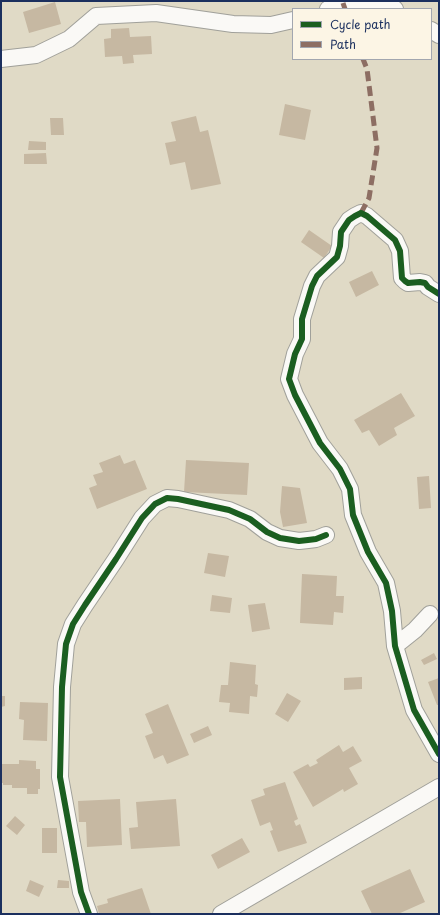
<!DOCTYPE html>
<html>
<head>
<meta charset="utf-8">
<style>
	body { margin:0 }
	#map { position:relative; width:440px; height:915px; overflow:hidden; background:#e0dac6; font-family:"Playpen Sans",sans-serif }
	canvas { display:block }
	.frame { position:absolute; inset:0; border:2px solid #1b2f5e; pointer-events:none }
	.legend { position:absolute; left:292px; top:8px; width:140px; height:52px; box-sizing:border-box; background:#fcf5e5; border:1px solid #a2a6af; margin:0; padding:5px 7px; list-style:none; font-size:12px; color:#1b2f5e }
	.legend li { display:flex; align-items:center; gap:8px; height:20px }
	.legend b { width:20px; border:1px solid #a2a6af }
</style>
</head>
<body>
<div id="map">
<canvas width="440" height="915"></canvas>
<div class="frame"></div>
<ul class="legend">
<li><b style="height:5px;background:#1b5e20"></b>Cycle path</li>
<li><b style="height:5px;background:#8d6e63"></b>Path</li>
</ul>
</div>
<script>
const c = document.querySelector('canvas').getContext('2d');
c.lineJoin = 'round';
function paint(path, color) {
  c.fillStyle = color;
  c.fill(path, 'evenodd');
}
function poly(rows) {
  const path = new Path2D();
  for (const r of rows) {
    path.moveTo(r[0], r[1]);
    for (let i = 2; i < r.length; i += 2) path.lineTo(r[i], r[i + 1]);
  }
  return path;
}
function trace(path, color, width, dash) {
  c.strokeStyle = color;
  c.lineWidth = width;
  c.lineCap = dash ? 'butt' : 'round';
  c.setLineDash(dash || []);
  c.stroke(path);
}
paint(poly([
	[55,2,61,24,29,33,23,12],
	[129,28,130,37,151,36,152,54,133,55,134,63,123,64,122,56,105,57,104,39,111,38,111,29],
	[285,104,311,110,305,140,279,135],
	[196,116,200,132,208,130,221,184,191,190,185,162,170,165,165,143,176,141,171,122],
	[50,118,63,118,64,135,51,135],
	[29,141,46,142,46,150,28,150],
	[46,153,47,164,24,164,24,154],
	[309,230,332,246,324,258,301,242],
	[372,271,379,285,356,297,349,282],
	[401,393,415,416,394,428,397,435,379,446,369,430,362,433,354,420],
	[120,455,124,464,135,460,147,489,97,509,89,488,97,485,93,475,103,472,99,463],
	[186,460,249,463,247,495,184,492],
	[429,476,431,508,419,509,417,477],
	[282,486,300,488,307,523,283,527,280,512],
	[208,553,229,556,225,577,204,573],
	[302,574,337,576,336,596,344,596,343,613,334,612,333,625,300,623],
	[212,595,232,598,230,613,210,611],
	[265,603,270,629,252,632,248,605],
	[434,653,437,659,424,665,421,660],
	[230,662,256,665,255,684,258,685,257,697,250,696,249,714,229,712,230,703,219,702,221,685,228,685],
	[362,677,362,689,344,690,344,678],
	[439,678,439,705,437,705,428,682],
	[287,693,301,701,288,722,275,714],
	[1,696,5,696,5,706,1,707],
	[20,702,48,703,47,741,23,740,24,720,19,719],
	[168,704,189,755,167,764,163,755,154,759,145,736,153,733,145,714],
	[208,726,212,735,194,743,190,734],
	[339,745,343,752,353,746,362,761,349,768,358,784,344,792,343,789,313,807,293,772,308,764,310,767,318,763,316,760],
	[19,760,36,761,36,769,40,769,40,789,38,789,38,794,27,794,27,788,12,788,12,785,3,785,3,783,1,783,1,764,19,764],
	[285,782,298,819,294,821,296,826,300,824,307,843,278,852,270,831,273,830,270,822,260,826,251,800,265,795,263,789],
	[120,799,122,845,87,847,86,822,79,822,78,801],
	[176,799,180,846,131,849,129,828,138,827,136,802],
	[15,816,25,825,17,835,6,826],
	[42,828,57,828,57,853,42,853],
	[242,838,250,852,218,869,211,855],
	[410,869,425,902,398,914,372,914,361,891],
	[30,880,44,886,39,897,26,891],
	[58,880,69,881,69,888,57,888],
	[142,888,151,914,99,914,97,906,108,903,107,899]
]), '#c6b8a2');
const minor = poly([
	[328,9,343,3,371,2,395,9],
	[431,30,439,35],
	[1,59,36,55,69,39,96,16,156,13,233,24,271,25,293,20],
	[439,294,428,287,425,283,420,282,408,283,405,281,402,278,400,251,395,240,367,216,361,213,355,216,349,220,341,232,340,246,337,257,317,276,312,286,302,319,302,339,295,354,289,379,295,395,320,443,340,469,350,489,353,515,368,552,386,583,392,611,395,646,414,710,439,754],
	[395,646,415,630,430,614],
	[89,914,81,892,60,777,62,687,66,644,73,624,85,605,116,559,142,518,155,504,167,498,178,499,229,510,250,519,267,532,280,538,299,541,308,540,316,539,326,535],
	[221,914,439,787]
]);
trace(minor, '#a0a09a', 18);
trace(minor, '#faf9f6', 16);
trace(poly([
	[343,3,345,9],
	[361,213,369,198,377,148,367,69,363,59]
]), '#8d6e63', 5, [10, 5]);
trace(poly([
	[439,294,428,287,425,283,420,282,408,283,405,281,402,278,400,251,395,240,367,216,361,213,355,216,349,220,341,232,340,246,337,257,317,276,312,286,302,319,302,339,295,354,289,379,295,395,320,443,340,469,350,489,353,515,368,552,386,583,392,611,395,646,414,710,439,754],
	[89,914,81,892,60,777,62,687,66,644,73,624,85,605,116,559,142,518,155,504,167,498,178,499,229,510,250,519,267,532,280,538,299,541,308,540,316,539,326,535]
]), '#1b5e20', 6);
</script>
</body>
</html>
